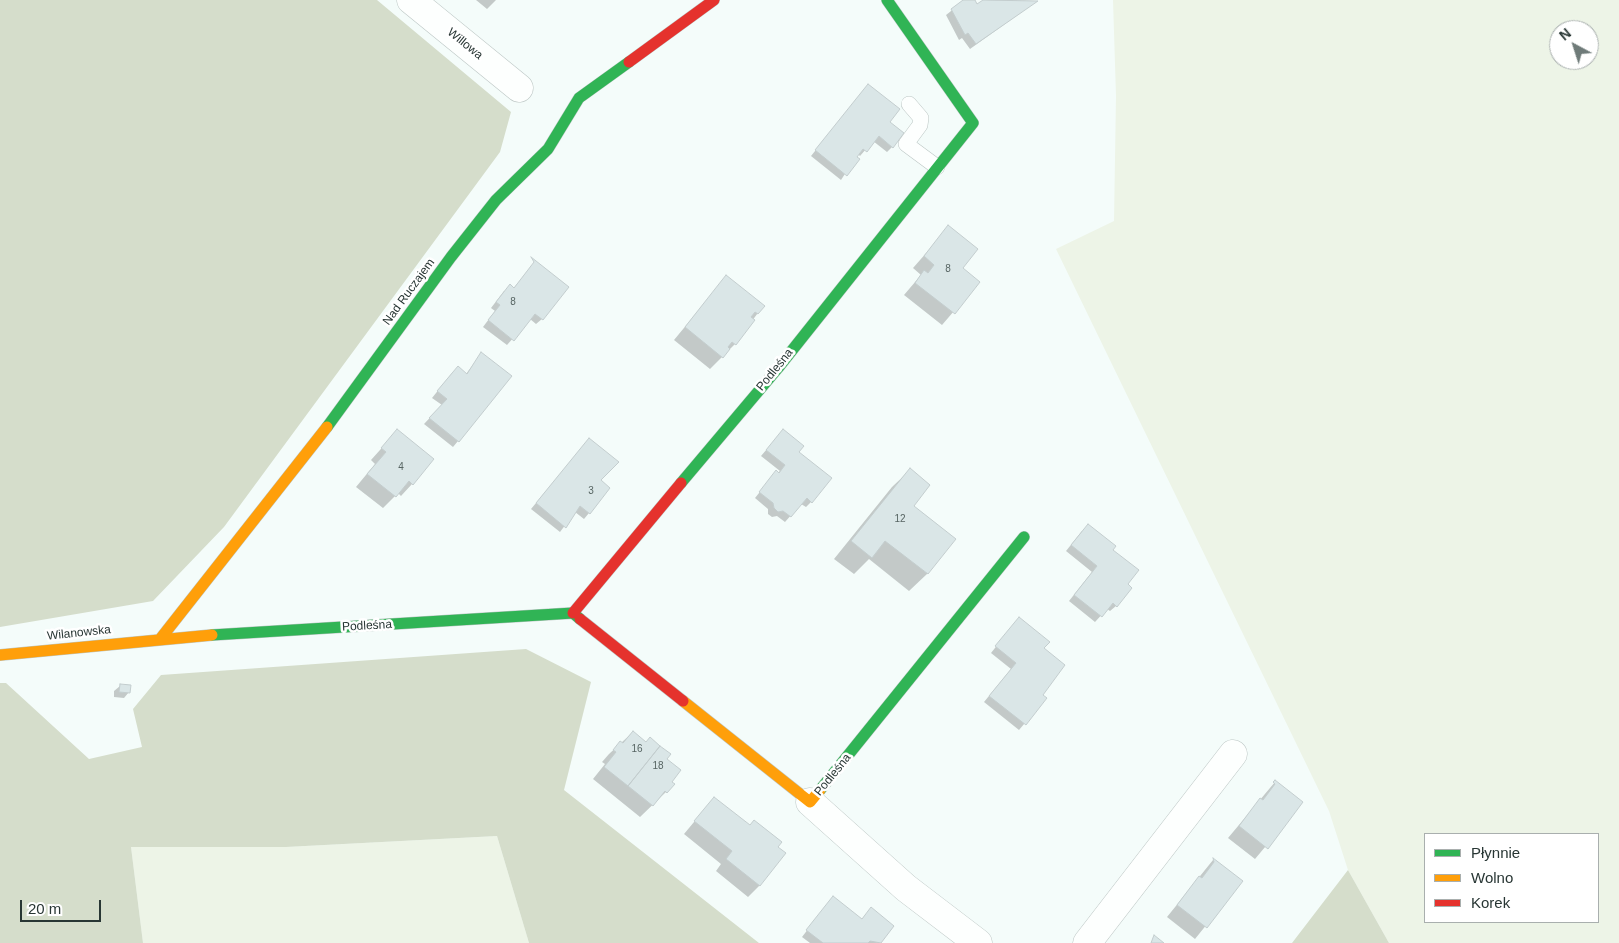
<!DOCTYPE html>
<html>
<head>
<meta charset="utf-8">
<style>
	body { margin:0 }
	#map { position:relative; width:1619px; height:943px; overflow:hidden; background:#f4fcfa; font-family:Arial,sans-serif }
	canvas { display:block }
	.legend { position:absolute; left:1424px; top:833px; width:175px; height:90px; box-sizing:border-box; background:#fff; border:1px solid #a9afae; margin:0; padding:6px 9px; list-style:none; font-size:15px; color:#283634 }
	.legend li { display:flex; align-items:center; gap:10px; height:25px }
	.legend b { width:25px; border:1px solid #a9afae }
	.north { position:absolute; left:1549px; top:20px; width:50px; height:50px; box-sizing:border-box; background:#fff; border:1px solid #a9afae; border-radius:50%; rotate:320deg; font-size:14px; font-weight:700; line-height:20px; text-align:center; color:#283634 }
	.north::after { content:''; display:block; margin:auto; width:18px; height:22px; background:#6f7b79; clip-path:polygon(50% 0,100% 100%,50% 72%,0 100%) }
	.scale { position:absolute; left:20px; top:900px; width:81px; height:22px; box-sizing:border-box; border:2px solid #283634; border-top:0; padding-left:6px; font-size:15px; line-height:18px; white-space:nowrap; color:#283634; -webkit-text-stroke:4px #fff; paint-order:stroke }
</style>
</head>
<body>
<div id="map">
<canvas width="1619" height="943"></canvas>
<ul class="legend">
<li><b style="height:6px;background:#30b455"></b>Płynnie</li>
<li><b style="height:6px;background:#ff9f0a"></b>Wolno</li>
<li><b style="height:6px;background:#e5322d"></b>Korek</li>
</ul>
<div class="north">N</div>
<div class="scale">20 m</div>
</div>
<script>
const c = document.querySelector('canvas').getContext('2d');
c.lineJoin = 'round';
function paint(path, color) {
  c.fillStyle = color;
  c.fill(path, 'evenodd');
}
function poly(rows) {
  const path = new Path2D();
  for (const r of rows) {
    path.moveTo(r[0], r[1]);
    for (let i = 2; i < r.length; i += 2) path.lineTo(r[i], r[i + 1]);
  }
  return path;
}
function trace(path, color, width, dash) {
  c.strokeStyle = color;
  c.lineWidth = width;
  c.lineCap = dash ? 'butt' : 'round';
  c.setLineDash(dash || []);
  c.stroke(path);
}
function drawText(font, color, halo, rows, align = 'center') {
  c.font = font + ' Arial,sans-serif';
  c.lineWidth = 5;
  c.setLineDash([]);
  c.textBaseline = 'middle';
  c.strokeStyle = halo;
  c.fillStyle = color;
  for (const [text, x, y, turn = 0] of rows) {
    c.save();
    c.translate(x, y);
    c.rotate((+turn || 0) * Math.PI / 180);
    c.textAlign = isNaN(turn) ? turn : align;
    if (halo) c.strokeText(text, 0, 0);
    c.fillText(text, 0, 0);
    c.restore();
  }
}
paint(poly([
	[1113,0,1619,0,1619,943,1389,943,1348,870,1329,811,1056,249,1114,221,1116,96],
	[1559,30,1589,30,1589,60,1559,60],
	[1425,834,1598,834,1598,922,1425,922],
	[497,836,529,943,143,943,131,847,286,847]
]), '#edf4e7');
paint(poly([
	[0,0,377,0,511,112,500,152,224,527,153,601,0,627],
	[526,649,591,682,564,790,759,943,529,943,497,836,286,847,131,847,143,943,0,943,0,683,6,683,89,759,142,747,133,709,161,675],
	[1348,870,1389,943,1292,943,1315,913]
]), '#d5ddcb');
paint(poly([
	[476,0,496,0,487,9],
	[965,0,973,0,977,6,986,0,1037,1,970,49,962,38,959,40,946,15],
	[863,91,892,147,887,152,873,141,860,156,858,154,841,180,811,156],
	[949,227,961,268,979,282,942,325,904,295,921,275,913,268],
	[530,268,542,319,536,324,530,319,507,345,483,327,495,311,491,308,504,291,513,289],
	[726,277,763,306,735,344,710,369,674,340],
	[481,354,458,441,453,447,424,424,442,405,432,398,452,373,466,374],
	[397,431,412,484,401,496,398,493,383,508,356,487,375,464,371,460],
	[778,436,797,452,811,502,806,507,801,504,785,522,777,516,772,517,768,514,768,509,755,498,771,478,780,471,761,456],
	[589,439,599,481,589,513,584,519,575,512,560,532,531,509],
	[910,470,912,506,954,539,927,574,909,591,869,559,854,574,834,559,892,487],
	[1082,531,1112,550,1126,584,1116,606,1110,611,1107,609,1095,622,1069,601,1092,572,1066,551],
	[1014,624,1043,648,1041,695,1046,698,1019,730,984,702,1011,669,991,653],
	[120,686,129,692,124,698,114,697,114,691],
	[633,732,666,759,670,782,666,792,640,817,593,779,605,764,602,762,609,754],
	[1275,782,1302,803,1255,859,1228,838],
	[714,798,760,885,748,897,716,871,721,864,684,834],
	[1213,860,1241,882,1195,939,1167,917],
	[828,903,861,920,866,914,893,926,879,943,810,943,802,937]
]), '#0003');
const building = poly([
	[963,0,975,0,977,4,983,0,1038,1,976,44,968,33,965,35,951,9,963,0],
	[868,84,900,109,890,122,904,133,893,148,879,136,867,152,863,149,857,157,860,159,847,176,815,150,868,84],
	[948,225,978,249,963,268,980,282,955,314,915,283,924,270,928,273,934,265,924,256,948,225],
	[531,257,569,287,543,320,535,314,514,341,488,320,500,305,496,302,510,284,514,288,534,262,531,257],
	[726,275,765,306,758,314,755,312,751,317,755,320,736,345,732,342,728,347,730,349,723,358,685,327,726,275],
	[481,352,512,376,459,442,429,418,447,399,437,391,458,366,467,374,481,352],
	[397,429,434,459,413,485,409,481,396,497,367,474,386,452,381,448,397,429],
	[783,429,804,446,799,452,832,478,812,503,807,498,791,517,783,511,778,512,774,508,773,503,759,492,776,470,779,473,785,465,766,450,783,429],
	[589,438,619,462,601,480,610,488,590,514,580,506,566,528,536,503,589,438],
	[910,468,930,485,914,506,956,539,928,574,885,541,872,558,851,541,910,468],
	[1088,524,1116,546,1113,550,1139,570,1128,584,1132,588,1117,607,1113,603,1102,617,1074,595,1097,566,1071,545,1088,524],
	[1019,617,1050,642,1044,648,1065,665,1043,695,1047,698,1026,725,989,696,1016,663,995,646,1019,617],
	[120,684,131,685,130,693,119,692,120,684],
	[633,731,646,742,650,737,660,746,628,786,604,767,616,752,613,750,620,741,623,743,633,731],
	[660,746,671,754,667,759,681,770,672,782,675,784,667,793,665,791,653,806,628,786,660,746],
	[1275,780,1303,802,1268,849,1239,826,1260,798,1263,800,1275,784,1273,782,1275,780],
	[714,797,750,825,754,820,782,842,778,847,786,853,760,886,726,859,732,851,694,821,714,797],
	[1213,858,1243,881,1207,928,1177,905,1199,876,1202,878,1214,862,1213,858],
	[833,896,862,919,871,907,894,926,881,943,870,941,868,943,823,943,806,930,833,896],
	[1154,935,1164,943,1151,943,1154,935]
]);
paint(building, '#dae6e7');
trace(building, '#c3cdce', 1);
const lane = poly([
	[909,104,921,118,920,125,906,144,937,167]
]);
const street = poly([
	[411,0,519,88],
	[810,802,906,888,978,943],
	[1087,943,1233,754]
]);
const fast = poly([
	[327,427,451,257,496,200,548,149,579,98,629,62],
	[681,483,778,368,973,123,887,0],
	[212,635,573,613,580,619],
	[820,790,1024,537]
]);
const slow = poly([
	[161,638,327,427],
	[0,655,212,635],
	[683,701,810,802,820,790]
]);
const jam = poly([
	[629,62,714,0],
	[573,613,681,483],
	[580,619,683,701]
]);
trace(lane, '#bcc6c4', 16);
trace(street, '#bcc6c4', 29);
trace(fast, '#bcc6c4', 12);
trace(slow, '#bcc6c4', 12);
trace(jam, '#bcc6c4', 12);
trace(lane, '#fdfffe', 15);
trace(street, '#fdfffe', 28);
trace(fast, '#30b455', 11);
trace(slow, '#ff9f0a', 11);
trace(jam, '#e5322d', 11);
drawText('10px', '#566462', null, [
	["8",948,269],
	["8",513,302],
	["4",401,467],
	["3",591,491],
	["12",900,519],
	["16",637,749],
	["18",658,766]
]);
drawText('12px', '#283634', '#fff', [
	["Willowa",465,44,39],
	["Nad Ruczajem",409,292,-54],
	["Podleśna",775,370,-51],
	["Podleśna",367,626,-3],
	["Wilanowska",79,633,-6],
	["Podleśna",833,775,-51]
]);
</script>
</body>
</html>
